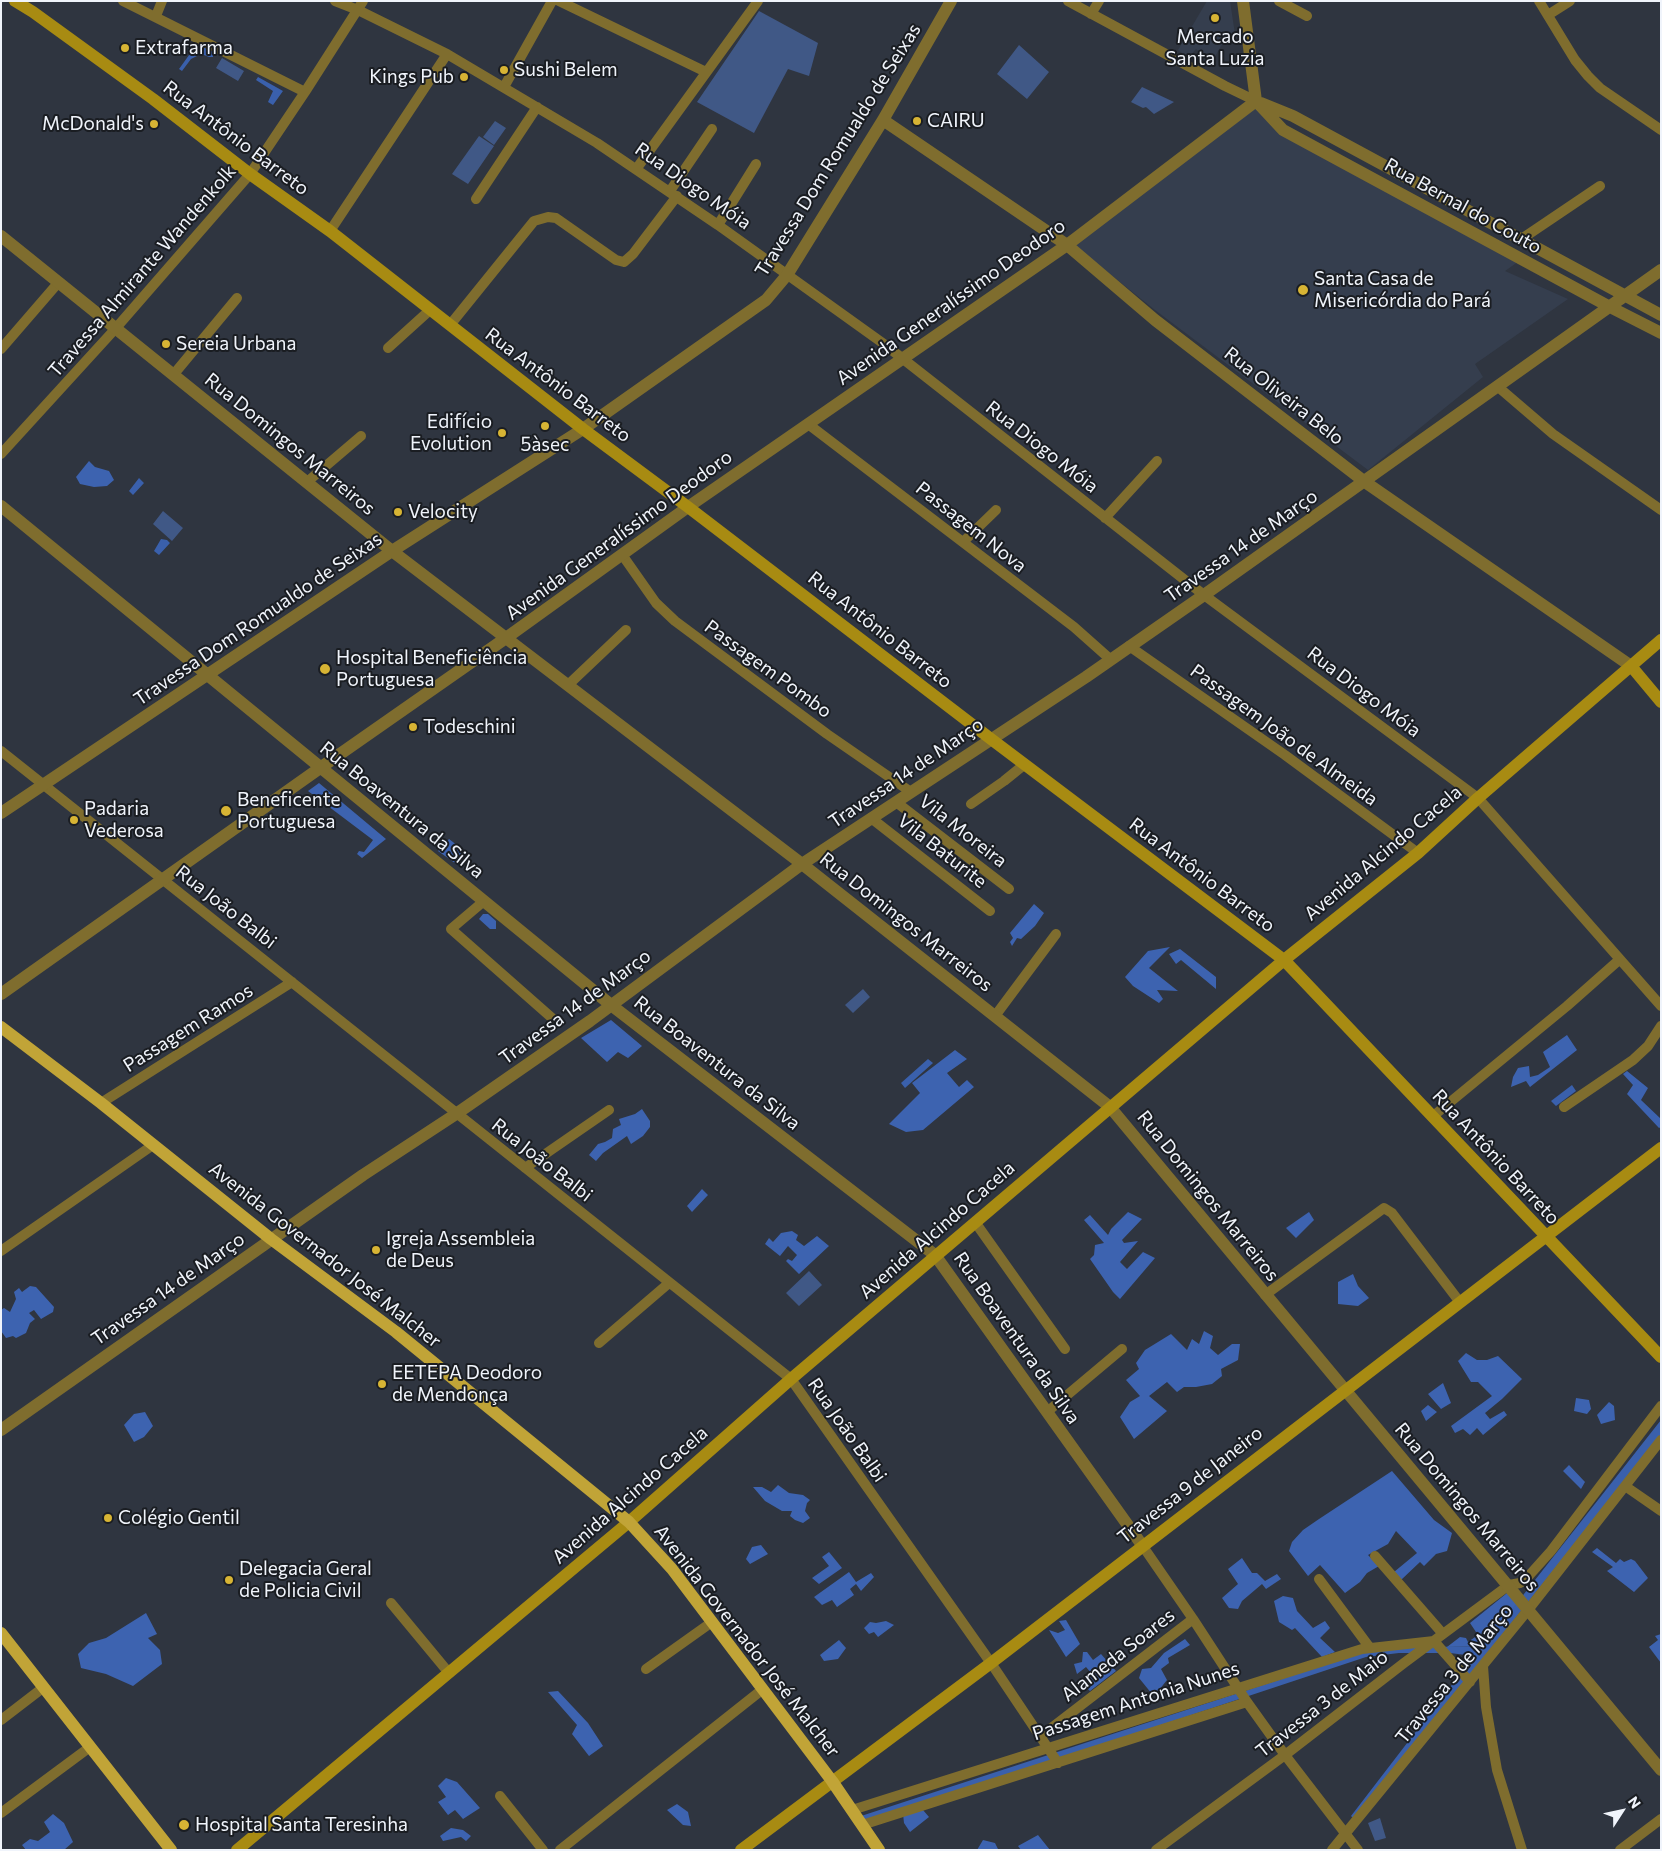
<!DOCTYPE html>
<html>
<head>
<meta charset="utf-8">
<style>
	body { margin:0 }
	#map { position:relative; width:1662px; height:1851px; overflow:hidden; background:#2f3540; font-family:Commissioner,sans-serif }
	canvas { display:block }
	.frame { position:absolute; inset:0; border:2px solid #f0f4fb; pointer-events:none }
	.north { position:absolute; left:1597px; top:1786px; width:50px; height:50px; -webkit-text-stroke:4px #1a1d22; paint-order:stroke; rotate:55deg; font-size:14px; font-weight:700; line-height:20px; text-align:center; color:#f0f4fb }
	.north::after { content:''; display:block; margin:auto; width:18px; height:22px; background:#f0f4fb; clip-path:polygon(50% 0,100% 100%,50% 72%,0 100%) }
</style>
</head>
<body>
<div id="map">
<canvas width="1662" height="1851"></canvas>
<div class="frame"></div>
<div class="north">N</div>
</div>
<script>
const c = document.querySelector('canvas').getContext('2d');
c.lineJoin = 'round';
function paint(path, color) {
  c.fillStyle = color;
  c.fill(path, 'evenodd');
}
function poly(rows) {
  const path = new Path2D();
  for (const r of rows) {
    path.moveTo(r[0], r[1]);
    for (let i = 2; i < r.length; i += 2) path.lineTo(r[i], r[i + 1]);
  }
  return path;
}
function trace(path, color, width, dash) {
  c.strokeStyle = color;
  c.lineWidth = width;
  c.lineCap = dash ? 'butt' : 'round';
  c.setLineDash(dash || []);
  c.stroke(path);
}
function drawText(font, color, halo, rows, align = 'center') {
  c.font = font + ' Commissioner,sans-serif';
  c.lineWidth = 4;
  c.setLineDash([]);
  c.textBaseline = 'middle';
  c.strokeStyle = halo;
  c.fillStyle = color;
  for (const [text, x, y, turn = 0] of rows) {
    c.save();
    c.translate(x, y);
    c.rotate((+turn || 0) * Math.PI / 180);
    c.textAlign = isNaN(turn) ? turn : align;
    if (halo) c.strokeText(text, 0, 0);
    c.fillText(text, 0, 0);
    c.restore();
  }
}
paint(poly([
	[1207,1,1230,1,1235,34,1232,38,1225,39,1212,62,1196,49,1188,58,1178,50],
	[1256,101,1279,121,1522,259,1505,271,1568,299,1475,364,1483,377,1368,470,1155,310,1071,243]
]), '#353e4e');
paint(poly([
	[759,11,818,43,809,76,788,69,754,133,697,102],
	[1019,45,1049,72,1027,99,997,74],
	[222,58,244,71,238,81,216,68],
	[1142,87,1174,102,1154,114,1146,107,1143,108,1131,102],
	[495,121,506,128,494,145,483,137],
	[479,136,494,146,468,184,452,174],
	[163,511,183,528,172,541,153,524],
	[863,989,870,997,853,1013,845,1005],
	[809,1271,822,1285,799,1306,786,1293],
	[1380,1818,1386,1838,1375,1841,1368,1823]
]), '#405886');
paint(poly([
	[89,461,95,467,109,471,114,480,107,486,94,487,80,484,76,477],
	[319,783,386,839,362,858,357,854,359,851,364,852,373,840,308,791],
	[449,839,462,849,471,857,459,866,438,851],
	[1034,904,1044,913,1035,926,1021,939,1017,938,1012,946,1010,942,1013,938,1010,933],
	[483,914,488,914,496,921,496,929,490,929,479,919],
	[1170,947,1149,968,1178,991,1157,990,1163,999,1159,1003,1133,986,1125,977,1148,951],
	[1180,949,1216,977,1216,989,1181,960,1176,964,1169,954],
	[611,1020,642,1046,628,1058,618,1052,607,1062,581,1038],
	[1567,1035,1577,1050,1530,1087,1526,1081,1511,1087,1513,1077,1518,1068,1529,1066,1530,1077,1538,1075,1550,1067,1543,1052],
	[955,1050,967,1059,947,1073,959,1087,967,1080,974,1087,923,1130,906,1132,889,1124,920,1093,912,1083],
	[1627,1071,1648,1088,1641,1100,1661,1119,1661,1127,1659,1128,1627,1094,1633,1085,1623,1074],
	[642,1109,650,1121,650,1127,643,1136,631,1144,627,1136,603,1153,596,1161,589,1155,598,1144,605,1142,612,1138,613,1129,621,1125,619,1119,635,1114],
	[702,1189,708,1195,692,1212,687,1206],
	[1128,1212,1142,1219,1122,1240,1124,1243,1138,1241,1120,1262,1127,1269,1143,1252,1155,1258,1120,1299,1113,1292,1090,1259,1094,1255,1095,1245,1104,1243,1084,1220,1090,1215,1108,1235,1111,1229],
	[1309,1212,1314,1220,1296,1238,1286,1228],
	[792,1231,798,1235,796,1240,804,1246,817,1236,829,1246,799,1274,786,1261,788,1259,792,1261,797,1255,788,1246,780,1256,765,1244,769,1238,773,1242,781,1233],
	[1353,1274,1358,1286,1369,1298,1358,1306,1338,1304,1338,1282],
	[30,1286,36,1287,54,1307,53,1312,41,1319,34,1310,29,1313,35,1319,30,1323,26,1333,16,1338,13,1336,6,1338,1,1331,1,1310,4,1308,10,1312,16,1299,14,1292,19,1288,22,1292],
	[1204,1331,1213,1336,1210,1348,1218,1355,1232,1344,1240,1344,1238,1360,1221,1369,1222,1376,1212,1384,1196,1387,1184,1387,1177,1392,1167,1382,1149,1396,1167,1411,1134,1439,1120,1417,1130,1402,1140,1396,1126,1380,1139,1369,1136,1363,1145,1350,1171,1334,1187,1350,1192,1339,1199,1344],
	[1466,1353,1477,1360,1487,1360,1498,1356,1522,1379,1502,1399,1485,1413,1490,1419,1504,1411,1507,1415,1483,1435,1477,1428,1470,1435,1463,1429,1455,1433,1451,1426,1492,1396,1478,1382,1471,1382,1458,1361],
	[1443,1383,1451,1403,1441,1409,1428,1394],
	[1576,1398,1589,1400,1591,1409,1587,1414,1574,1411],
	[1609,1402,1614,1406,1615,1420,1601,1424,1597,1415],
	[1428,1405,1437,1412,1426,1421,1421,1411],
	[145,1412,153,1426,144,1437,134,1442,124,1425,134,1414],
	[1569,1465,1585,1482,1581,1489,1563,1471],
	[1392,1471,1434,1520,1452,1533,1447,1551,1436,1554,1424,1566,1420,1562,1401,1580,1394,1572,1417,1553,1396,1531,1388,1544,1368,1555,1379,1566,1367,1573,1360,1582,1345,1593,1320,1565,1308,1576,1289,1551,1292,1542,1303,1530,1319,1519],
	[778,1485,789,1493,803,1495,810,1500,807,1503,805,1511,810,1518,803,1523,795,1520,790,1516,792,1511,782,1511,765,1501,753,1487,762,1487,771,1492],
	[761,1545,768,1554,750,1564,746,1559,752,1547],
	[1597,1548,1616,1563,1620,1559,1624,1562,1631,1559,1635,1561,1648,1578,1634,1592,1607,1571,1613,1567,1592,1552],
	[829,1552,842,1568,819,1584,812,1578,829,1566,822,1557],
	[1242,1558,1252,1573,1257,1573,1265,1581,1277,1574,1281,1579,1266,1589,1262,1584,1242,1601,1238,1609,1229,1608,1222,1598,1238,1584,1228,1569],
	[849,1572,856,1582,871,1573,874,1577,861,1591,856,1584,850,1589,854,1595,837,1607,832,1600,822,1605,814,1597],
	[1507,1593,1517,1604,1483,1646,1447,1647,1460,1637,1466,1638,1468,1642,1478,1635,1470,1623],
	[1283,1596,1293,1598,1297,1611,1313,1628,1325,1621,1330,1628,1320,1638,1335,1652,1322,1657,1295,1628,1292,1630,1279,1622,1274,1601],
	[146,1613,157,1634,148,1638,160,1650,162,1664,133,1686,106,1674,81,1668,78,1654,89,1643,106,1638],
	[1066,1620,1080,1644,1066,1657,1049,1630,1058,1633,1065,1630,1059,1621],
	[886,1621,894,1625,878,1637,874,1632,869,1634,864,1628,870,1622,876,1623],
	[1661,1634,1661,1663,1649,1647,1658,1640,1655,1636],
	[1185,1639,1190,1645,1168,1658,1169,1663,1161,1669,1167,1680,1159,1690,1161,1697,1152,1694,1139,1678,1142,1669,1151,1668,1164,1653],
	[839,1640,846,1648,838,1659,824,1661,820,1655],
	[1083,1652,1087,1652,1093,1660,1101,1654,1116,1671,1090,1691,1083,1684,1092,1674,1086,1667,1077,1674,1074,1664,1082,1662],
	[558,1691,588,1723,603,1746,589,1756,572,1734,577,1725,548,1692],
	[446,1778,457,1782,480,1808,463,1819,455,1810,448,1815,438,1802,446,1797,438,1786],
	[677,1804,688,1812,691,1826,683,1825,667,1810],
	[923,1810,929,1817,910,1832,904,1823,903,1814],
	[53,1814,64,1823,73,1842,64,1850,26,1850,22,1845,30,1839,38,1841,50,1832,44,1822],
	[451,1828,463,1830,471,1836,466,1841,461,1837,443,1841,440,1836],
	[1038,1835,1050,1850,1021,1850,1018,1846],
	[983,1840,995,1843,998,1849,977,1850]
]), '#3d63b0');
paint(poly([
	[197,44,213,52,213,57,209,57,204,55,199,55,191,59,182,71,179,69],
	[258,77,283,91,273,105,268,102,273,91,256,80],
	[139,478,144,483,133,495,129,491],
	[161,539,167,540,170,543,159,555,154,551],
	[928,1059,933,1063,905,1088,901,1083],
	[1572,1085,1576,1091,1556,1106,1551,1101],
	[1661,1420,1661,1435,1355,1820,1351,1816,1474,1656,1450,1653,1399,1653,1366,1657,863,1824,858,1817,1364,1652,1385,1648,1483,1646]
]), '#3a60ac');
trace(poly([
	[123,1,305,92],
	[335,1,358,10,447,54,597,143,718,225,884,344,1204,595,1478,798,1661,1006],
	[559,1,706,72],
	[1068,1,1225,86,1256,101],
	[1279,1,1307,16],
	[1539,1,1575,60,1588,76,1600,88,1661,130],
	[1091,14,1099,1],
	[1548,15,1570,1],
	[156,16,162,1],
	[504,87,552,1],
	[637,168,758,1],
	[670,191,712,129],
	[476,199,537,107],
	[718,225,756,164],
	[330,231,447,54],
	[1520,240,1600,186],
	[450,325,534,221,548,217,556,218,616,260,624,262,633,254,677,196],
	[388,348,430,310],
	[1,349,58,283],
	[174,374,237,298],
	[1497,386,1553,434,1661,510],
	[808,424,1074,627,1110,659],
	[1,454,116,328,250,174,305,92,363,1],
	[307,482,361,436],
	[1105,518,1157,461],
	[963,542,996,510],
	[623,556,656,603,675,621,827,734,911,792],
	[1129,646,1285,755,1418,853],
	[568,685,626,630],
	[1,751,791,1379,991,1663,1058,1763],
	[896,802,1009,889],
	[971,804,1004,781,1025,764],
	[871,818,990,911],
	[484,901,451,929,552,1018],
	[995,1016,1056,934],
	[101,1103,292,982],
	[1564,1107,1633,1060,1648,1046,1661,1026],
	[1432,1117,1567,1006,1619,960],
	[525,1168,609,1110],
	[975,1222,1065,1349],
	[1,1251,153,1145],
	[1265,1295,1384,1208,1392,1213,1459,1301],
	[599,1343,669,1283],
	[1047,1412,1122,1349],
	[1625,1486,1661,1511],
	[1142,1545,1193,1619,1247,1702,1285,1755,1358,1850],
	[1375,1556,1443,1634],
	[1319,1579,1370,1648],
	[391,1603,449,1673],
	[1483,1666,1486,1707,1497,1770,1522,1850],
	[646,1669,712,1622],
	[1,1720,44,1687],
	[1041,1736,1193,1619],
	[500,1796,543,1850],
	[852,1810,1362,1649,1434,1641,1470,1682],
	[1,1813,90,1747],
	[862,1825,1247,1702],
	[560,1850,763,1689],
	[1156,1850,1285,1755,1404,1663,1509,1585,1520,1583,1525,1580,1551,1551,1661,1406],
	[1332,1850,1528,1610,1661,1440],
	[1620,1850,1661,1819]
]), '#7f6d2e', 10);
trace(poly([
	[1243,1,1256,101],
	[1256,101,1283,130,1610,307,1661,333],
	[1261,103,1293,116,1661,315],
	[883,120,1067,245,1155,320,1365,482,1631,666],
	[1,236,392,551,802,864,1110,1107,1661,1770],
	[1,506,611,1005,935,1255,1142,1545],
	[1,813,392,551,583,429,766,300,787,275,883,120,951,1],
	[1,994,320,768,506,638,688,507,1067,245,1256,101],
	[1,1430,363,1175,456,1114,590,1021,802,864,1086,677,1204,595,1661,270]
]), '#7f6d2e', 12);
trace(poly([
	[15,1,33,12,153,99,250,174,330,231,583,429,688,507,991,739,1284,960,1661,1357],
	[1631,666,1661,702],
	[237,1850,629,1522,791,1379,1284,960,1418,853,1478,798,1661,640],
	[741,1850,991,1663,1661,1148]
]), '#a88b12', 12);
trace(poly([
	[1,1027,101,1103,271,1239,396,1332,629,1522,672,1569,832,1781,879,1850],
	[1,1633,171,1850]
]), '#c1a437', 12);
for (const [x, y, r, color] of [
	[1215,18,5,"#d7b434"],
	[125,48,5,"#d7b434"],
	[504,70,5,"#d7b434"],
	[464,77,5,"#d7b434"],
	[917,121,5,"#d7b434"],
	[154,124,5,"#d7b434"],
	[1303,290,6,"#d7b434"],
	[166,344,5,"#d7b434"],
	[545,426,5,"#d7b434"],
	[502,433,5,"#d7b434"],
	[398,512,5,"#d7b434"],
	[325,669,6,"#d7b434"],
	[413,727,5,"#d7b434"],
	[226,811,6,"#d7b434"],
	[74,820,5,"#d7b434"],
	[376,1250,5,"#d7b434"],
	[382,1384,5,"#d7b434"],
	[108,1518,5,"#d7b434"],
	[229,1580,5,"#d7b434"],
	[184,1825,6,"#d7b434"]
]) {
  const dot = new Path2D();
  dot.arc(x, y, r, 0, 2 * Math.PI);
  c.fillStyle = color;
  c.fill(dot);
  trace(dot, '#1a1d22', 2);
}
drawText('19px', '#f0f4fb', '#1a1d22', [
	["Mercado",1215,37,"center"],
	["Santa Luzia",1215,59,"center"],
	["Extrafarma",135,48],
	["Sushi Belem",514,70],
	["Kings Pub",454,77,"right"],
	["CAIRU",927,121],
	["McDonald's",144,124,"right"],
	["Santa Casa de",1314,279],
	["Misericórdia do Pará",1314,301],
	["Sereia Urbana",176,344],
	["Edifício",492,422,"right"],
	["Evolution",492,444,"right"],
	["5àsec",545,445,"center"],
	["Velocity",408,512],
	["Hospital Beneficiência",336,658],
	["Portuguesa",336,680],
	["Todeschini",423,727],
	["Beneficente",237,800],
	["Portuguesa",237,822],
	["Padaria",84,809],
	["Vederosa",84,831],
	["Igreja Assembleia",386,1239],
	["de Deus",386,1261],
	["EETEPA Deodoro",392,1373],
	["de Mendonça",392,1395],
	["Colégio Gentil",118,1518],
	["Delegacia Geral",239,1569],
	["de Policia Civil",239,1591],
	["Hospital Santa Teresinha",195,1825]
], 'left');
drawText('19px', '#f0f4fb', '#1a1d22', [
	["Rua Antônio Barreto",236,138,37],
	["Travessa Dom Romualdo de Seixas",838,150,-58],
	["Rua Diogo Móia",693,186,35],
	["Rua Bernal do Couto",1463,206,29],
	["Travessa Almirante Wandenkolk",142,271,-49],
	["Avenida Generalíssimo Deodoro",951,302,-35],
	["Rua Antônio Barreto",558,385,37],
	["Rua Oliveira Belo",1284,396,38],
	["Rua Domingos Marreiros",290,444,39],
	["Rua Diogo Móia",1042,447,38],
	["Passagem Nova",971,527,38],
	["Avenida Generalíssimo Deodoro",619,535,-36],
	["Travessa 14 de Março",1241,546,-35],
	["Travessa Dom Romualdo de Seixas",258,619,-34],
	["Rua Antônio Barreto",880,630,38],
	["Passagem Pombo",768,669,36],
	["Rua Diogo Móia",1364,692,37],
	["Passagem João de Almeida",1284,735,36],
	["Travessa 14 de Março",906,773,-34],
	["Rua Boaventura da Silva",402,810,39],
	["Vila Moreira",963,831,38],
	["Vila Baturite",942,851,38],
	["Avenida Alcindo Cacela",1383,853,-40],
	["Rua Antônio Barreto",1202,875,37],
	["Rua João Balbi",226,907,38],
	["Rua Domingos Marreiros",906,922,38],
	["Travessa 14 de Março",575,1007,-36],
	["Passagem Ramos",188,1028,-32],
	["Rua Boaventura da Silva",717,1063,38],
	["Rua Antônio Barreto",1496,1157,47],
	["Rua João Balbi",542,1160,38],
	["Rua Domingos Marreiros",1208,1196,51],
	["Avenida Alcindo Cacela",937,1230,-41],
	["Avenida Governador José Malcher",325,1255,38],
	["Travessa 14 de Março",168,1289,-35],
	["Rua Boaventura da Silva",1017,1338,55],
	["Rua João Balbi",847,1430,55],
	["Travessa 9 de Janeiro",1190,1485,-38],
	["Avenida Alcindo Cacela",630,1495,-41],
	["Rua Domingos Marreiros",1467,1507,50],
	["Avenida Governador José Malcher",747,1641,52],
	["Alameda Soares",1118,1655,-38],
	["Travessa 3 de Março",1454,1674,-51],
	["Passagem Antonia Nunes",1136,1701,-18],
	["Travessa 3 de Maio",1322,1704,-38]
]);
</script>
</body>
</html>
